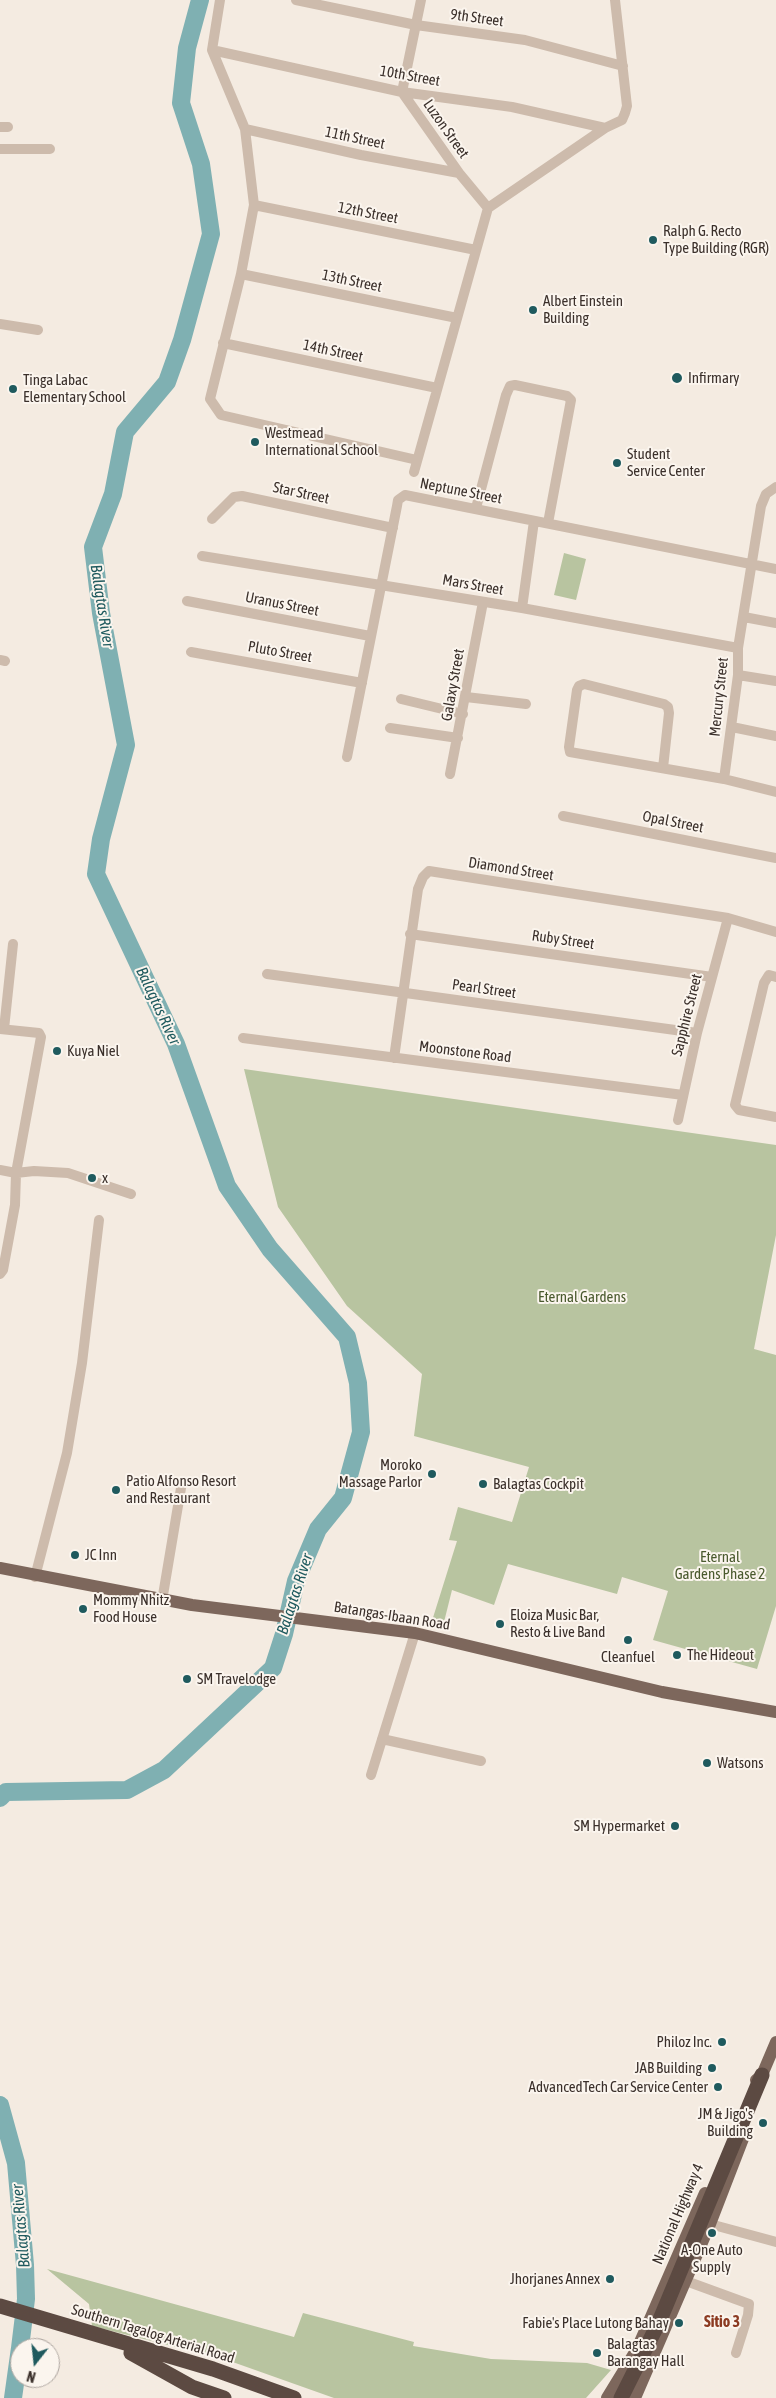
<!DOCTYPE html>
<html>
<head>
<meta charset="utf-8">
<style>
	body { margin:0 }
	#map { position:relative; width:776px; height:2398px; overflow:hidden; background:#f4ebe1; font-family:"Asap Condensed",sans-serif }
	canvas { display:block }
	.north { position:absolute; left:10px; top:2338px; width:50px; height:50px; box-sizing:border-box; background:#fbf5ee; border:1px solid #aea6a0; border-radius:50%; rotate:196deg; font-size:14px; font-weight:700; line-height:20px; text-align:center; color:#3b302b }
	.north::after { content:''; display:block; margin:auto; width:18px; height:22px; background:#1f5a5e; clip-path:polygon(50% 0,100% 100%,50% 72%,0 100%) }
</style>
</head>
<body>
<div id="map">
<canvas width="776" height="2398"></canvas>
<div class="north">N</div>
</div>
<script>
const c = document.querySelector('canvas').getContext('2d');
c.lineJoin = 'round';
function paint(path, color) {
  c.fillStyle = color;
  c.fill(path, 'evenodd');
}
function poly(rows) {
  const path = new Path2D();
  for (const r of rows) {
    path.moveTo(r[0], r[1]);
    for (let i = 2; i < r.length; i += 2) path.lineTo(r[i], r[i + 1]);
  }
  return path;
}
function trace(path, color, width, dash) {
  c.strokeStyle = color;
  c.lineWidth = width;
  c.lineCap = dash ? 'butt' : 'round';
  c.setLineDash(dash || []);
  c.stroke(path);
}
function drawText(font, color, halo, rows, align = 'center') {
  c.font = font + ' "Asap Condensed",sans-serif';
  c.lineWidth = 4;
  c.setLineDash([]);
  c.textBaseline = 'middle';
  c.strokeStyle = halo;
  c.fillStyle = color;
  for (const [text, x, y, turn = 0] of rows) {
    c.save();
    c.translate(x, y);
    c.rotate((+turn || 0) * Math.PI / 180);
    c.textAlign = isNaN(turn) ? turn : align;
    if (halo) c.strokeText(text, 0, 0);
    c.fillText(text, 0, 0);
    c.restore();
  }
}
paint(poly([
	[564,553,586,559,576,600,554,595],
	[244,1069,776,1145,776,1235,754,1349,776,1355,776,1606,757,1669,653,1640,668,1591,622,1577,617,1594,508,1564,494,1605,452,1590,443,1626,431,1624,457,1541,449,1540,458,1507,512,1522,529,1467,414,1436,422,1374,347,1306,278,1207],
	[47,2269,294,2337,303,2313,414,2342,413,2346,491,2359,587,2363,611,2370,586,2398,334,2398,227,2360,92,2326,89,2304]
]), '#b8c4a0');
trace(poly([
	[0,1798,6,1792,127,1790,164,1770,273,1668,284,1634,296,1581,318,1529,343,1498,361,1432,358,1383,347,1337,270,1249,227,1186,176,1044,96,874,101,839,126,745,101,613,93,547,113,494,125,432,167,382,182,340,211,234,201,164,181,103,187,48,200,0],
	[0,2105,16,2163,25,2265,26,2299,20,2348],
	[13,2398,20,2348]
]), '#7fb0b2', 18);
trace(poly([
	[220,0,212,50,245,129,254,205,241,274,210,399,221,415,417,460],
	[296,0,416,25,525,40,623,66],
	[421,0,402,92,459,173,488,208],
	[212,50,402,92,512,107,605,128],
	[0,127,8,127],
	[245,129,361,155,459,173],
	[0,149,50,149],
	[254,205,476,250],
	[241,274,457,318],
	[0,324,38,330],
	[223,343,437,388],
	[414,472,488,208,605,128,622,120,625,113,627,106,615,0],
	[776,487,766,494,761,506,738,648,738,675,724,779,776,792],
	[476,508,506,395,510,386,515,385,567,396,571,400,548,523],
	[212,519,234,497,242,496,393,528],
	[202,556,522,608,738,648],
	[187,601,370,636],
	[522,608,534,521],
	[744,617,776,623],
	[191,652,362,683],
	[0,660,5,661],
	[738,675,776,681],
	[466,697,526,704],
	[401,699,463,714],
	[732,727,776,736],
	[390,728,458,738],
	[347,757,397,506,398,500,405,495,776,569],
	[663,768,669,713,668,707,664,704,584,684,579,686,577,690,569,747,570,752,724,779],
	[450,774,483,602],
	[563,816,776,858],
	[410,934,712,977],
	[267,974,697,1033],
	[776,977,769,975,764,983,735,1105,739,1110,776,1117],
	[0,1029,39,1033,41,1037,16,1173,15,1205,3,1270,0,1274],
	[4,1029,13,944],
	[243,1038,683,1095],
	[394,1058,418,889,423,877,429,871,728,918,776,932],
	[678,1120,697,1033,728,918],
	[0,1170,16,1173,34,1171,68,1173,131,1194],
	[35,1577,67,1453,82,1363,99,1220],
	[162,1601,182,1482],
	[382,1739,481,1761],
	[371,1775,415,1633],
	[710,2224,776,2242],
	[686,2281,749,2304,748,2315,736,2353]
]), '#cdbbac', 10);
trace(poly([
	[0,1568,192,1605,415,1633,662,1692,776,1712],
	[756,2080,762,2075,776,2042],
	[607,2398,637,2349,705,2193],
	[635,2398,710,2224,744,2136]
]), '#7d675c', 12);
trace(poly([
	[0,2306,213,2369,294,2398],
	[131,2353,192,2387,224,2398],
	[621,2398,659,2322,762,2075]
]), '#5c4a42', 15);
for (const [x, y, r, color] of [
	[653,240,5,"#1f5a5e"],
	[533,310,5,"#1f5a5e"],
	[677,378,6,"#1f5a5e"],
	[13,389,5,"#1f5a5e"],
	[255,442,5,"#1f5a5e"],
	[617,463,5,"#1f5a5e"],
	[57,1051,5,"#1f5a5e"],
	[92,1178,5,"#1f5a5e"],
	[432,1474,5,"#1f5a5e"],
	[483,1484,5,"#1f5a5e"],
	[116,1490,5,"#1f5a5e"],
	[75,1555,5,"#1f5a5e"],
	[83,1609,5,"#1f5a5e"],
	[500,1624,5,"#1f5a5e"],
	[628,1640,5,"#1f5a5e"],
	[677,1655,5,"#1f5a5e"],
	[187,1679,5,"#1f5a5e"],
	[707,1763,5,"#1f5a5e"],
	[675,1826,5,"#1f5a5e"],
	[722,2042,5,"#1f5a5e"],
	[712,2068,5,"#1f5a5e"],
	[718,2087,5,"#1f5a5e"],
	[763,2123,5,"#1f5a5e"],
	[712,2233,5,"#1f5a5e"],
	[610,2279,5,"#1f5a5e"],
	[679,2323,5,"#1f5a5e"],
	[597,2353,5,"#1f5a5e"]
]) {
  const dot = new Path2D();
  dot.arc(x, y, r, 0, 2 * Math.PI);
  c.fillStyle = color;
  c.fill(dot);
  trace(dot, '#fbf5ee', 2);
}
drawText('15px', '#3b302b', '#fbf5ee', [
	["9th Street",477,18,8],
	["10th Street",410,76,10],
	["Luzon Street",446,129,55],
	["11th Street",355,138,12],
	["12th Street",368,213,11],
	["13th Street",352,281,12],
	["14th Street",333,351,12],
	["Neptune Street",461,491,11],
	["Star Street",301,493,12],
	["Mars Street",473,585,10],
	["Uranus Street",282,604,11],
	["Pluto Street",280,652,10],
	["Galaxy Street",453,685,-80],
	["Mercury Street",719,697,-84],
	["Opal Street",673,822,11],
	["Diamond Street",511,869,9],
	["Ruby Street",563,940,8],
	["Pearl Street",484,989,8],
	["Sapphire Street",687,1015,-76],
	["Moonstone Road",465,1052,7],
	["Batangas-Ibaan Road",392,1616,9],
	["National Highway 4",678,2214,-67],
	["Southern Tagalog Arterial Road",153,2334,17]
]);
drawText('15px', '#3b302b', '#fbf5ee', [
	["Ralph G. Recto",663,231],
	["Type Building (RGR)",663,248],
	["Albert Einstein",543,301],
	["Building",543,318],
	["Infirmary",688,378],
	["Tinga Labac",23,380],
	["Elementary School",23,397],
	["Westmead",265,433],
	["International School",265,450],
	["Student",627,454],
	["Service Center",627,471],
	["Kuya Niel",67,1051],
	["x",102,1178],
	["Moroko",422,1465,"right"],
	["Massage Parlor",422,1482,"right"],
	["Patio Alfonso Resort",126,1481],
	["and Restaurant",126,1498],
	["Balagtas Cockpit",493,1484],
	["JC Inn",85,1555],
	["Mommy Nhitz",93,1600],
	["Food House",93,1617],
	["Eloiza Music Bar,",510,1615],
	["Resto & Live Band",510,1632],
	["The Hideout",687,1655],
	["Cleanfuel",628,1657,"center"],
	["SM Travelodge",197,1679],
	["Watsons",717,1763],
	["SM Hypermarket",665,1826,"right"],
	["Philoz Inc.",712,2042,"right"],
	["JAB Building",702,2068,"right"],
	["AdvancedTech Car Service Center",708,2087,"right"],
	["JM & Jigo's",753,2114,"right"],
	["Building",753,2131,"right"],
	["A-One Auto",712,2250,"center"],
	["Supply",712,2267,"center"],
	["Jhorjanes Annex",600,2279,"right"],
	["Fabie's Place Lutong Bahay",669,2323,"right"],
	["Balagtas",607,2344],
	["Barangay Hall",607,2361]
], 'left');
drawText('15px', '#4a5a2e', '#fbf5ee', [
	["Eternal Gardens",582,1297],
	["Eternal",720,1557],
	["Gardens Phase 2",720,1574]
]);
drawText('italic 16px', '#1f5a5e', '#fbf5ee', [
	["Balagtas River",102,606,81],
	["Balagtas River",158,1006,65],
	["Balagtas River",295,1594,-72],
	["Balagtas River",21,2226,-95]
]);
drawText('bold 16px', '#8c3b22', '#fbf5ee', [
	["Sitio 3",722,2322]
]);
</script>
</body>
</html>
